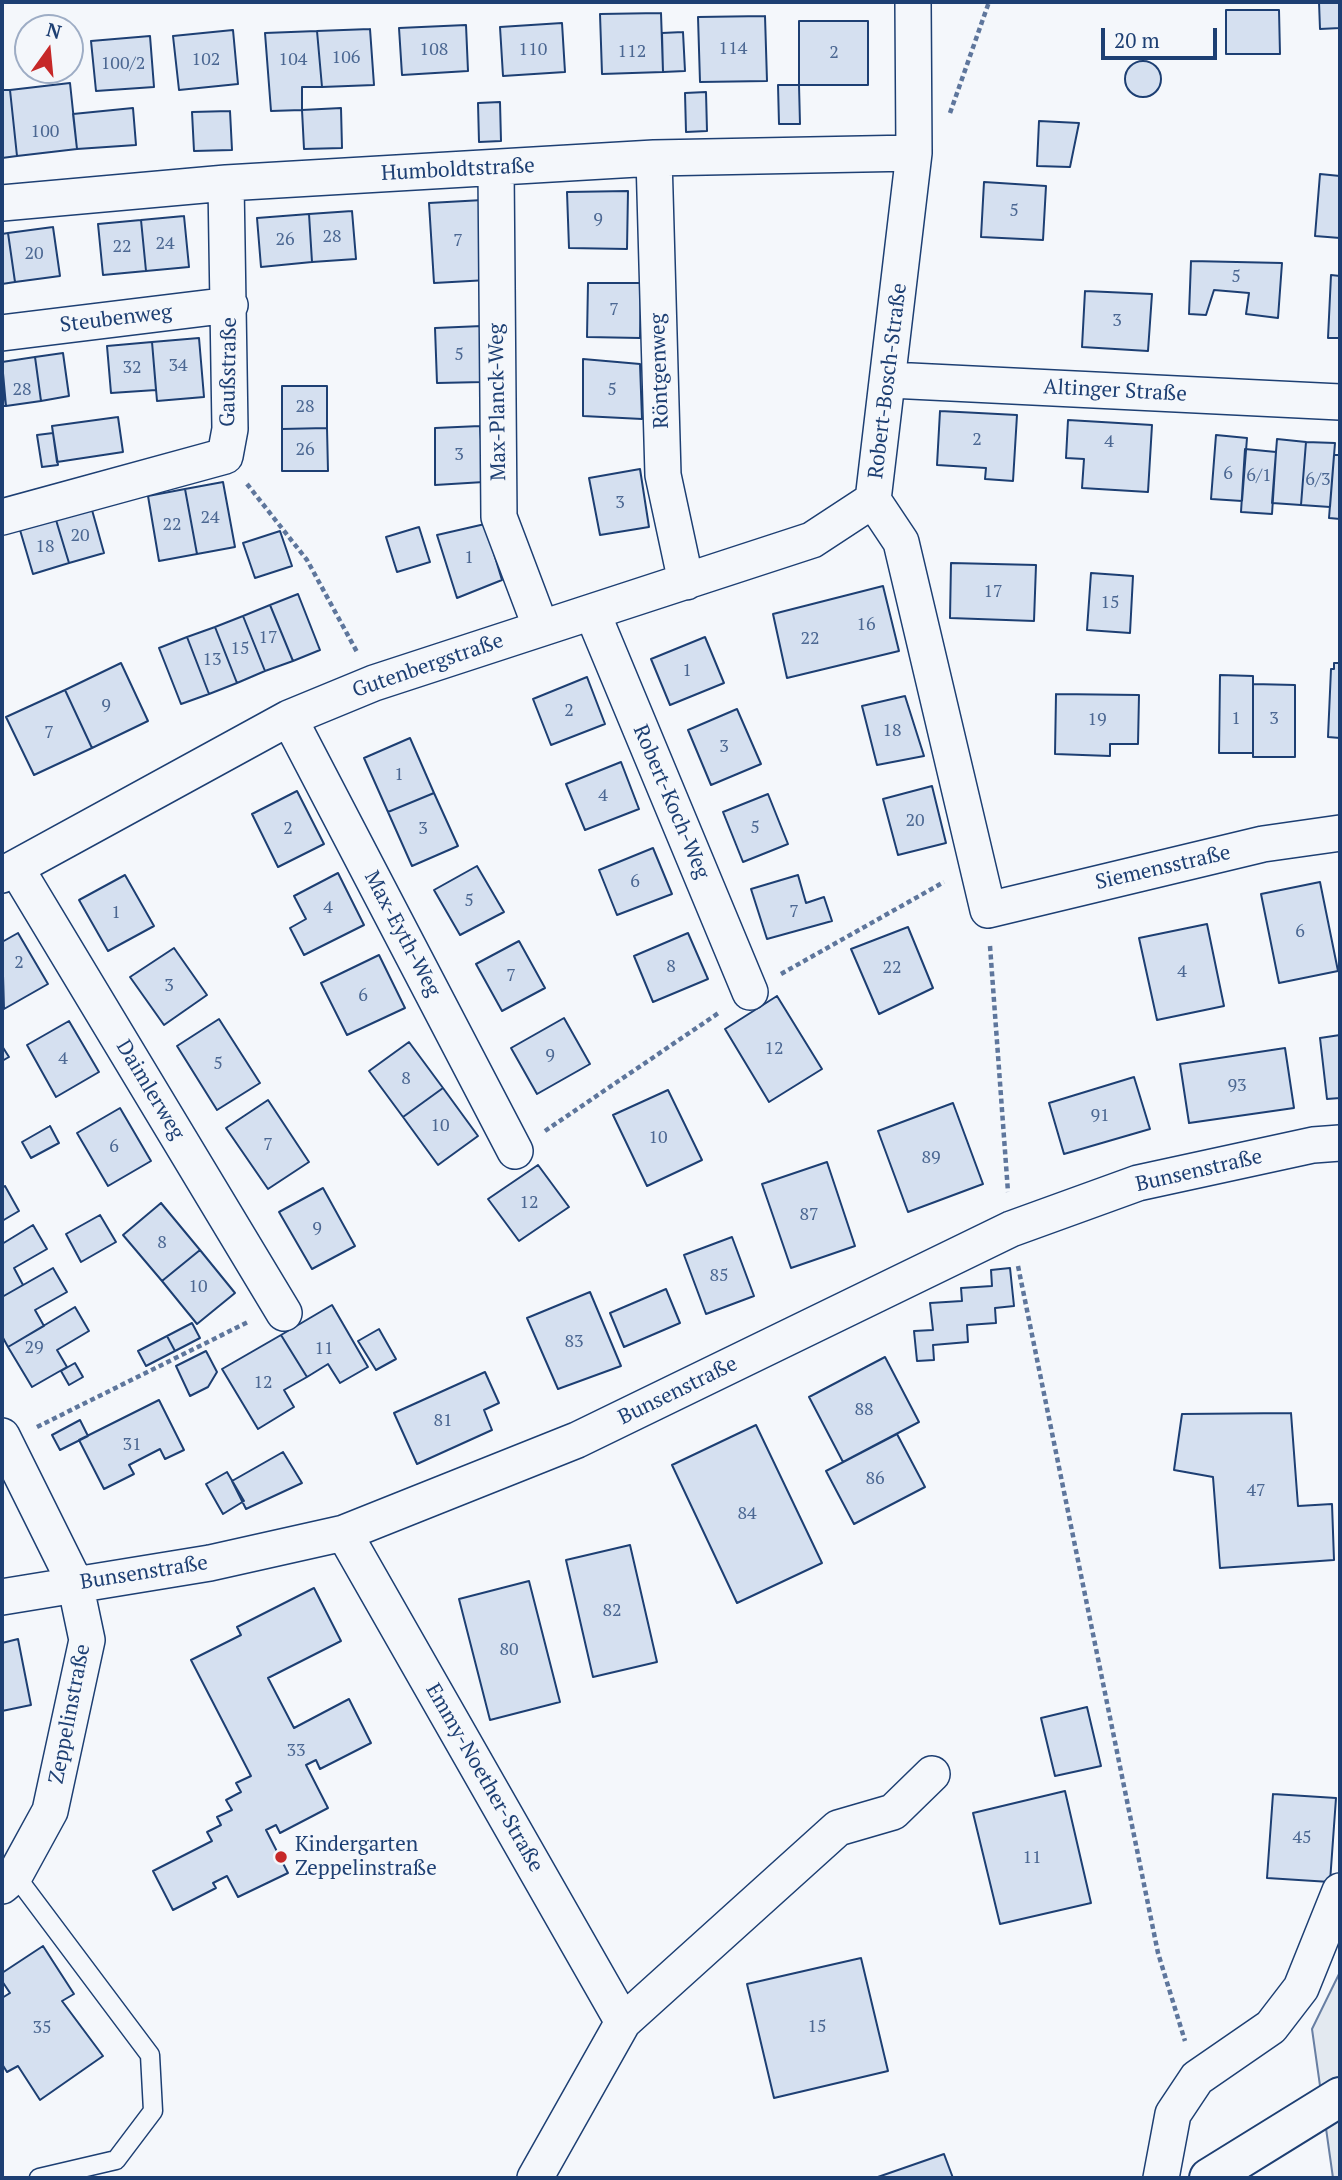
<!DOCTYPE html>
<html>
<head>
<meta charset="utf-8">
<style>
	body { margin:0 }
	#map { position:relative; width:1342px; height:2180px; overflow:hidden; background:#f4f7fb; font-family:"PT Serif",serif }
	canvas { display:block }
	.frame { position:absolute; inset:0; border:4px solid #1d3f73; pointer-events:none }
	.north { position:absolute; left:14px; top:14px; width:70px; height:70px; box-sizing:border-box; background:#f4f7fb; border:2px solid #9eadc5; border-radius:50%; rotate:15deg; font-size:19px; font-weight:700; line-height:28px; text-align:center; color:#1d3f73 }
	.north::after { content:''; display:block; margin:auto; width:24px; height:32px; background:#c62828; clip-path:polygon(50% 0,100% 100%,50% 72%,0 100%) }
	.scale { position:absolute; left:1101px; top:28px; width:116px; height:32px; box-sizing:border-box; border:4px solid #1d3f73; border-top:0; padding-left:9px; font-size:21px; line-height:24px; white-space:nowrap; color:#1d3f73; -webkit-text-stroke:5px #f4f7fb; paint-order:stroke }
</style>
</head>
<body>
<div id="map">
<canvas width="1342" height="2180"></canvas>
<div class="frame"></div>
<div class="north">N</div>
<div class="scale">20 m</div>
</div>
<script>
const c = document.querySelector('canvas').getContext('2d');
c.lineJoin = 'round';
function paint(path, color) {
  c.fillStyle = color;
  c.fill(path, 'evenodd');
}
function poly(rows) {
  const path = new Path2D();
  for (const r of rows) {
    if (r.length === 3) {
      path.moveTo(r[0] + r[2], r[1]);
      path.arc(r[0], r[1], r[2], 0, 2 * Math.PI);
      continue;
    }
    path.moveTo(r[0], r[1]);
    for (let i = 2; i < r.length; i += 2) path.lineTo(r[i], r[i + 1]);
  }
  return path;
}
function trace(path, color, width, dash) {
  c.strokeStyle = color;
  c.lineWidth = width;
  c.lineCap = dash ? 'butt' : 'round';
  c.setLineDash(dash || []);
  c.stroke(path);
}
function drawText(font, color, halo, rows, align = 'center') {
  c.font = font + ' "PT Serif",serif';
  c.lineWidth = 5;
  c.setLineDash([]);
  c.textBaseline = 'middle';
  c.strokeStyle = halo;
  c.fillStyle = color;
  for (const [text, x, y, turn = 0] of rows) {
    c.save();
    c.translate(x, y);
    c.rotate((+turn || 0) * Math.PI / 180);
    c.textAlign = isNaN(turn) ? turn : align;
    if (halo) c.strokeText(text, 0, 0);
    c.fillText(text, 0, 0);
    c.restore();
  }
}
const green = poly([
	[1340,1972,1340,2178,1333,2178,1312,2029,1340,1972]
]);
paint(green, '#e3e9f0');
trace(green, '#687fa3', 2);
const building = poly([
	[1319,2,1340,2,1340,28,1320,29,1319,2],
	[1226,10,1279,10,1280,54,1226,54,1226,10],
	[661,13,663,72,602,74,600,14,661,13],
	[765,16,767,81,700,82,698,17,765,16],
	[799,21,868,21,868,85,799,85,799,21],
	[562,23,565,72,503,76,500,27,562,23],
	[466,25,468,71,402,75,399,28,466,25],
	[370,29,374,85,322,87,317,31,370,29],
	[233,30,238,84,179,90,173,36,233,30],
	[317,31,322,87,302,87,302,110,271,111,265,33,317,31],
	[683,32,685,71,663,72,662,33,683,32],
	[150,36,154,87,96,91,91,41,150,36],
	[1143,79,18],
	[70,83,77,149,17,156,10,90,70,83],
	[778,85,799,85,800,124,779,124,778,85],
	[2,90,10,90,17,156,2,158,2,90],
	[706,92,707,131,686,132,685,93,706,92],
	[500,102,501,141,479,142,478,103,500,102],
	[133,108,136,145,77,149,73,114,133,108],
	[341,108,342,148,304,149,302,110,341,108],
	[230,111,232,150,194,151,192,112,230,111],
	[1039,121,1079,123,1070,167,1037,166,1039,121],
	[1320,174,1340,176,1340,238,1315,236,1320,174],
	[984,182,1046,186,1043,240,981,237,984,182],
	[628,191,627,249,569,248,567,192,628,191],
	[483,200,488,280,434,283,429,203,483,200],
	[352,211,356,259,312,262,309,214,352,211],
	[309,214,312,262,261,267,257,218,309,214],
	[184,216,189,267,146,271,141,220,184,216],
	[141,220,146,271,103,275,98,224,141,220],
	[53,227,60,276,15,282,8,233,53,227],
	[8,233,15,282,2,284,2,234,8,233],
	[1191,261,1282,263,1278,318,1246,314,1249,293,1214,290,1206,315,1189,314,1191,261],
	[1331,275,1340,276,1340,338,1328,338,1331,275],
	[588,283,641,283,640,338,587,337,588,283],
	[1085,291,1152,294,1148,351,1082,347,1085,291],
	[482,326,483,382,437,383,435,328,482,326],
	[199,338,204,397,157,401,152,342,199,338],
	[152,342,156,390,111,393,107,346,152,342],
	[63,353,69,396,41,401,35,357,63,353],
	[35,357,41,401,6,406,2,362,35,357],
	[583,359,640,364,642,419,583,416,583,359],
	[2,380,6,406,2,406,2,380],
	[282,386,327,386,327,428,282,429,282,386],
	[940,411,1017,415,1013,481,985,479,986,468,937,465,940,411],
	[118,417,123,452,57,462,52,426,118,417],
	[1068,420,1152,425,1148,492,1082,488,1084,459,1066,458,1068,420],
	[480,426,484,482,435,485,435,428,480,426],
	[327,428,328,471,282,471,282,429,327,428],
	[53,433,58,465,42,467,37,435,53,433],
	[1216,435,1247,438,1242,501,1211,499,1216,435],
	[1277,439,1306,442,1301,505,1272,503,1277,439],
	[1306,442,1335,443,1330,507,1301,505,1306,442],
	[1245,449,1276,452,1272,514,1241,512,1245,449],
	[1334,455,1340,455,1340,519,1329,518,1334,455],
	[640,469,649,527,600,535,589,478,640,469],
	[223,482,235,547,197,554,185,489,223,482],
	[185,489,197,554,159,561,148,496,185,489],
	[92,510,104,553,69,563,56,520,92,510],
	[56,520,69,563,33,574,20,530,56,520],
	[485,524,502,580,457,598,437,535,485,524],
	[419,527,430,562,397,572,386,537,419,527],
	[280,531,292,566,255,578,243,543,280,531],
	[951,563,1036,565,1034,621,950,618,951,563],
	[1091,573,1133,576,1130,633,1087,630,1091,573],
	[883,586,899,651,787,678,773,614,883,586],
	[298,594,320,650,293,661,270,605,298,594],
	[270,605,293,661,265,671,243,616,270,605],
	[243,616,265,671,237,683,215,627,243,616],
	[215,627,237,683,209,694,187,637,215,627],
	[187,637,209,694,181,704,159,648,187,637],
	[705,637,724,683,670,705,651,659,705,637],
	[121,663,148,721,92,748,65,690,121,663],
	[1334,663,1340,663,1340,738,1328,737,1331,669,1334,669,1334,663],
	[1220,675,1253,676,1253,753,1219,753,1220,675],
	[587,677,605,724,551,745,533,699,587,677],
	[1253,684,1295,685,1295,757,1253,757,1253,684],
	[65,690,92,748,34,775,6,717,65,690],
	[1056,694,1139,695,1138,744,1110,744,1110,756,1055,754,1056,694],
	[905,696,924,756,877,765,862,706,905,696],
	[737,709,761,764,711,785,688,730,737,709],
	[410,738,434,793,388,812,364,758,410,738],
	[621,762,639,809,585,830,566,784,621,762],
	[932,786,946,843,898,855,883,799,932,786],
	[297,791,324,844,278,867,252,814,297,791],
	[434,793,458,846,412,866,388,812,434,793],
	[768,794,788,844,743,862,723,812,768,794],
	[653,848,672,894,617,915,599,870,653,848],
	[477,866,504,912,460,935,434,890,477,866],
	[338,873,364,925,304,955,290,928,306,919,294,896,338,873],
	[125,875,154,926,108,951,79,900,125,875],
	[798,875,806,903,824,897,832,921,767,939,751,889,798,875],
	[1320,882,1338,971,1279,983,1261,894,1320,882],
	[1207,924,1224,1006,1157,1020,1139,938,1207,924],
	[908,927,933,988,879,1014,851,949,908,927],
	[18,933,48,984,4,1009,2,942,18,933],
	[688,933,708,979,653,1002,634,956,688,933],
	[519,941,545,988,502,1011,476,964,519,941],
	[174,948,207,995,164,1025,130,977,174,948],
	[379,955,405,1008,347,1035,321,983,379,955],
	[777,996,822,1069,769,1102,725,1029,777,996],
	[564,1018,590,1064,537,1094,511,1048,564,1018],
	[219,1019,260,1083,217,1110,177,1046,219,1019],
	[69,1021,99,1072,56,1097,27,1045,69,1021],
	[1340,1035,1340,1098,1327,1099,1320,1038,1340,1035],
	[409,1042,443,1088,403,1117,369,1071,409,1042],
	[2,1046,9,1057,2,1061,2,1046],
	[1285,1048,1294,1108,1189,1123,1180,1064,1285,1048],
	[1134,1077,1150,1129,1064,1154,1049,1103,1134,1077],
	[443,1088,478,1136,438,1165,403,1117,443,1088],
	[668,1090,702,1160,647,1186,613,1115,668,1090],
	[268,1100,309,1162,268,1189,226,1128,268,1100],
	[953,1103,983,1184,908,1212,878,1131,953,1103],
	[120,1108,151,1161,108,1186,77,1133,120,1108],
	[50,1126,59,1143,31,1158,22,1142,50,1126],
	[827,1162,855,1246,791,1268,762,1184,827,1162],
	[538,1165,569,1207,519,1241,488,1199,538,1165],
	[5,1186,19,1211,2,1221,2,1188,5,1186],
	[323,1188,355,1246,312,1269,279,1212,323,1188],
	[161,1203,200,1250,162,1281,123,1235,161,1203],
	[100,1215,116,1242,81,1262,66,1234,100,1215],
	[33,1225,47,1249,14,1268,23,1285,2,1297,2,1244,33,1225],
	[732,1237,754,1296,706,1314,684,1255,732,1237],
	[200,1250,235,1293,197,1324,162,1281,200,1250],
	[53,1268,67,1292,35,1310,44,1326,8,1347,2,1336,2,1297,53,1268],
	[1010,1268,1014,1306,995,1308,996,1323,967,1325,968,1342,933,1345,934,1360,917,1361,914,1331,933,1330,930,1303,962,1301,961,1288,992,1286,991,1270,1010,1268],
	[666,1289,680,1323,624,1347,610,1313,666,1289],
	[590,1292,621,1366,558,1389,527,1318,590,1292],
	[332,1305,368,1367,340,1383,328,1364,307,1377,281,1335,332,1305],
	[75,1307,89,1331,57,1350,67,1367,32,1387,8,1347,75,1307],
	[192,1323,200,1338,175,1351,167,1336,192,1323],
	[379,1329,396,1359,376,1370,358,1341,379,1329],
	[281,1335,307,1377,284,1390,294,1407,258,1429,222,1369,281,1335],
	[167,1336,175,1351,146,1366,138,1351,167,1336],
	[206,1351,217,1372,208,1387,190,1396,176,1366,206,1351],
	[885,1357,919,1422,843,1462,809,1397,885,1357],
	[75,1363,83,1377,69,1385,61,1371,75,1363],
	[485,1372,499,1403,484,1410,492,1430,417,1464,394,1413,485,1372],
	[159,1400,184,1450,165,1459,160,1449,129,1465,134,1474,104,1489,79,1440,159,1400],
	[1291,1413,1298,1506,1332,1504,1334,1560,1220,1568,1213,1477,1174,1470,1182,1414,1291,1413],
	[80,1420,88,1436,60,1450,52,1435,80,1420],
	[756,1425,822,1563,737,1603,672,1465,756,1425],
	[897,1434,925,1487,854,1524,826,1471,897,1434],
	[283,1452,302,1483,246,1509,232,1481,283,1452],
	[227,1472,244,1501,223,1514,206,1484,227,1472],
	[630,1545,657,1662,593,1677,566,1560,630,1545],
	[529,1581,560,1702,490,1720,459,1599,529,1581],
	[314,1588,341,1641,268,1678,294,1728,349,1699,371,1743,320,1769,316,1760,306,1765,328,1808,280,1833,276,1825,266,1830,288,1873,238,1897,227,1876,213,1883,216,1888,173,1910,153,1871,212,1841,207,1832,221,1825,217,1817,232,1810,226,1800,241,1792,236,1783,251,1776,191,1660,241,1635,237,1627,314,1588],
	[18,1639,31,1705,2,1711,2,1643,18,1639],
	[1087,1707,1101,1766,1055,1776,1041,1718,1087,1707],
	[1065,1791,1091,1903,1000,1924,973,1813,1065,1791],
	[1273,1794,1336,1798,1330,1882,1267,1878,1273,1794],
	[43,1946,74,1994,62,2001,103,2056,40,2100,18,2066,7,2072,2,2064,2,1998,10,1993,2,1981,2,1973,43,1946],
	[861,1958,888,2071,774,2098,747,1984,861,1958],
	[944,2154,953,2178,875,2178,944,2154]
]);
paint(building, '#d5e0f0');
trace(building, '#1d3f73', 2);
const service = poly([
	[15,1875,150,2055,153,2111,116,2160,39,2178]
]);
const minor = poly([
	[913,2,914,153,873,500,901,542,988,910,1263,844,1340,833],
	[654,158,663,475,686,582],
	[496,168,499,517,541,628],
	[2,203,226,183,654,158,914,153],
	[2,333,230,305],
	[890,380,1340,402],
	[2,517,225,456,230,429,226,183],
	[592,612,750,992],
	[289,718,515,1151],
	[16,868,284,1313],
	[2,875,289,718,374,683,812,540,873,500],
	[2,1436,75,1583,87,1640,50,1811,15,1875,2,1886],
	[344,1533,623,2022],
	[2,1597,210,1563,344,1533,577,1440,1011,1229,1138,1183,1313,1145,1340,1143],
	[535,2178,623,2022,838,1828,893,1812,932,1774],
	[1161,2178,1173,2114,1197,2078,1271,2027,1301,1988,1340,1891]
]);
const tertiary = poly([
	[1209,2178,1340,2097]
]);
trace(service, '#1d3f73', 21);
trace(minor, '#1d3f73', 38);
trace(tertiary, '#1d3f73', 42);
trace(poly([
	[950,113,989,2],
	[247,484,307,560,357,652],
	[990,946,1008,1192],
	[781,974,944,882],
	[545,1131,720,1012],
	[1018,1266,1158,1953,1185,2041],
	[37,1427,248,1322]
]), '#5e769c', 4.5, [5, 3.5]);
trace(service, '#f4f7fb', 18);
trace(minor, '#f4f7fb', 35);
trace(tertiary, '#f4f7fb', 38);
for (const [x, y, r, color] of [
	[281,1857,7,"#c62828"]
]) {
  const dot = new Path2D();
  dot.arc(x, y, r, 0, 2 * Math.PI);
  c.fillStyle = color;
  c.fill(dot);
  trace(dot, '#f4f7fb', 2.5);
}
drawText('18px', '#4b6792', null, [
	["114",733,49],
	["108",434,50],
	["110",533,50],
	["112",632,52],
	["2",834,53],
	["106",346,58],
	["102",206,60],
	["104",293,60],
	["100/2",123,64],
	["100",45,132],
	["5",1014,211],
	["9",598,220],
	["28",332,237],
	["26",285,240],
	["7",458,241],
	["24",165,244],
	["22",122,247],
	["20",34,254],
	["5",1236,277],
	["7",614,310],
	["3",1117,321],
	["5",459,355],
	["34",178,366],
	["32",132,368],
	["28",22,390],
	["5",612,390],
	["28",305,407],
	["2",977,440],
	["4",1109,442],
	["26",305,450],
	["3",459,455],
	["6",1228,474],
	["6/1",1259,476],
	["6/3",1318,480],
	["3",620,503],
	["24",210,518],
	["22",172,525],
	["20",80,536],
	["18",45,547],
	["1",469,558],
	["17",993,592],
	["15",1110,603],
	["16",866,625],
	["17",268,638],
	["22",810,639],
	["15",240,649],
	["13",212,660],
	["1",687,671],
	["9",106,706],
	["2",569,711],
	["1",1236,719],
	["3",1274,719],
	["19",1097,720],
	["18",892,731],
	["7",49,733],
	["3",724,747],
	["1",399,775],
	["4",603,796],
	["20",915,821],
	["5",755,828],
	["2",288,829],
	["3",423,829],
	["6",635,882],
	["5",469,901],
	["4",328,908],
	["7",794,912],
	["1",116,913],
	["6",1300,932],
	["2",19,963],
	["8",671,967],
	["22",892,968],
	["4",1182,972],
	["7",511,976],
	["3",169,986],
	["6",363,996],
	["12",774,1049],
	["9",550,1056],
	["4",63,1059],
	["5",218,1064],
	["8",406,1079],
	["93",1237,1086],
	["91",1100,1116],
	["10",440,1126],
	["10",658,1138],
	["7",268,1145],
	["6",114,1147],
	["89",931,1158],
	["12",529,1203],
	["87",809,1215],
	["9",317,1229],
	["8",162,1243],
	["85",719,1276],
	["10",198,1287],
	["83",574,1342],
	["29",34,1348],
	["11",324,1349],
	["12",263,1383],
	["88",864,1410],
	["81",443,1421],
	["31",132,1445],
	["86",875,1479],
	["47",1256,1491],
	["84",747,1514],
	["82",612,1611],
	["80",509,1650],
	["33",296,1751],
	["45",1302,1838],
	["11",1032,1858],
	["15",817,2027],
	["35",42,2028]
]);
drawText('21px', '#1d3f73', '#f4f7fb', [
	["Humboldtstraße",458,170,-3],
	["Steubenweg",116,319,-7],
	["Röntgenweg",660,371,-92],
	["Gaußstraße",229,372,-89],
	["Robert-Bosch-Straße",888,381,-83],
	["Altinger Straße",1115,391,3],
	["Max-Planck-Weg",498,402,-91],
	["Gutenbergstraße",428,666,-19],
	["Robert-Koch-Weg",671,802,67],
	["Siemensstraße",1163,868,-13],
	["Max-Eyth-Weg",402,934,62],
	["Daimlerweg",150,1090,59],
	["Bunsenstraße",1199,1171,-13],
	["Bunsenstraße",678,1391,-26],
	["Bunsenstraße",144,1573,-9],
	["Zeppelinstraße",70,1714,-79],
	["Emmy-Noether-Straße",484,1778,60]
]);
drawText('21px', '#1d3f73', '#f4f7fb', [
	["Kindergarten",295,1845],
	["Zeppelinstraße",295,1869]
], 'left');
</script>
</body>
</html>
